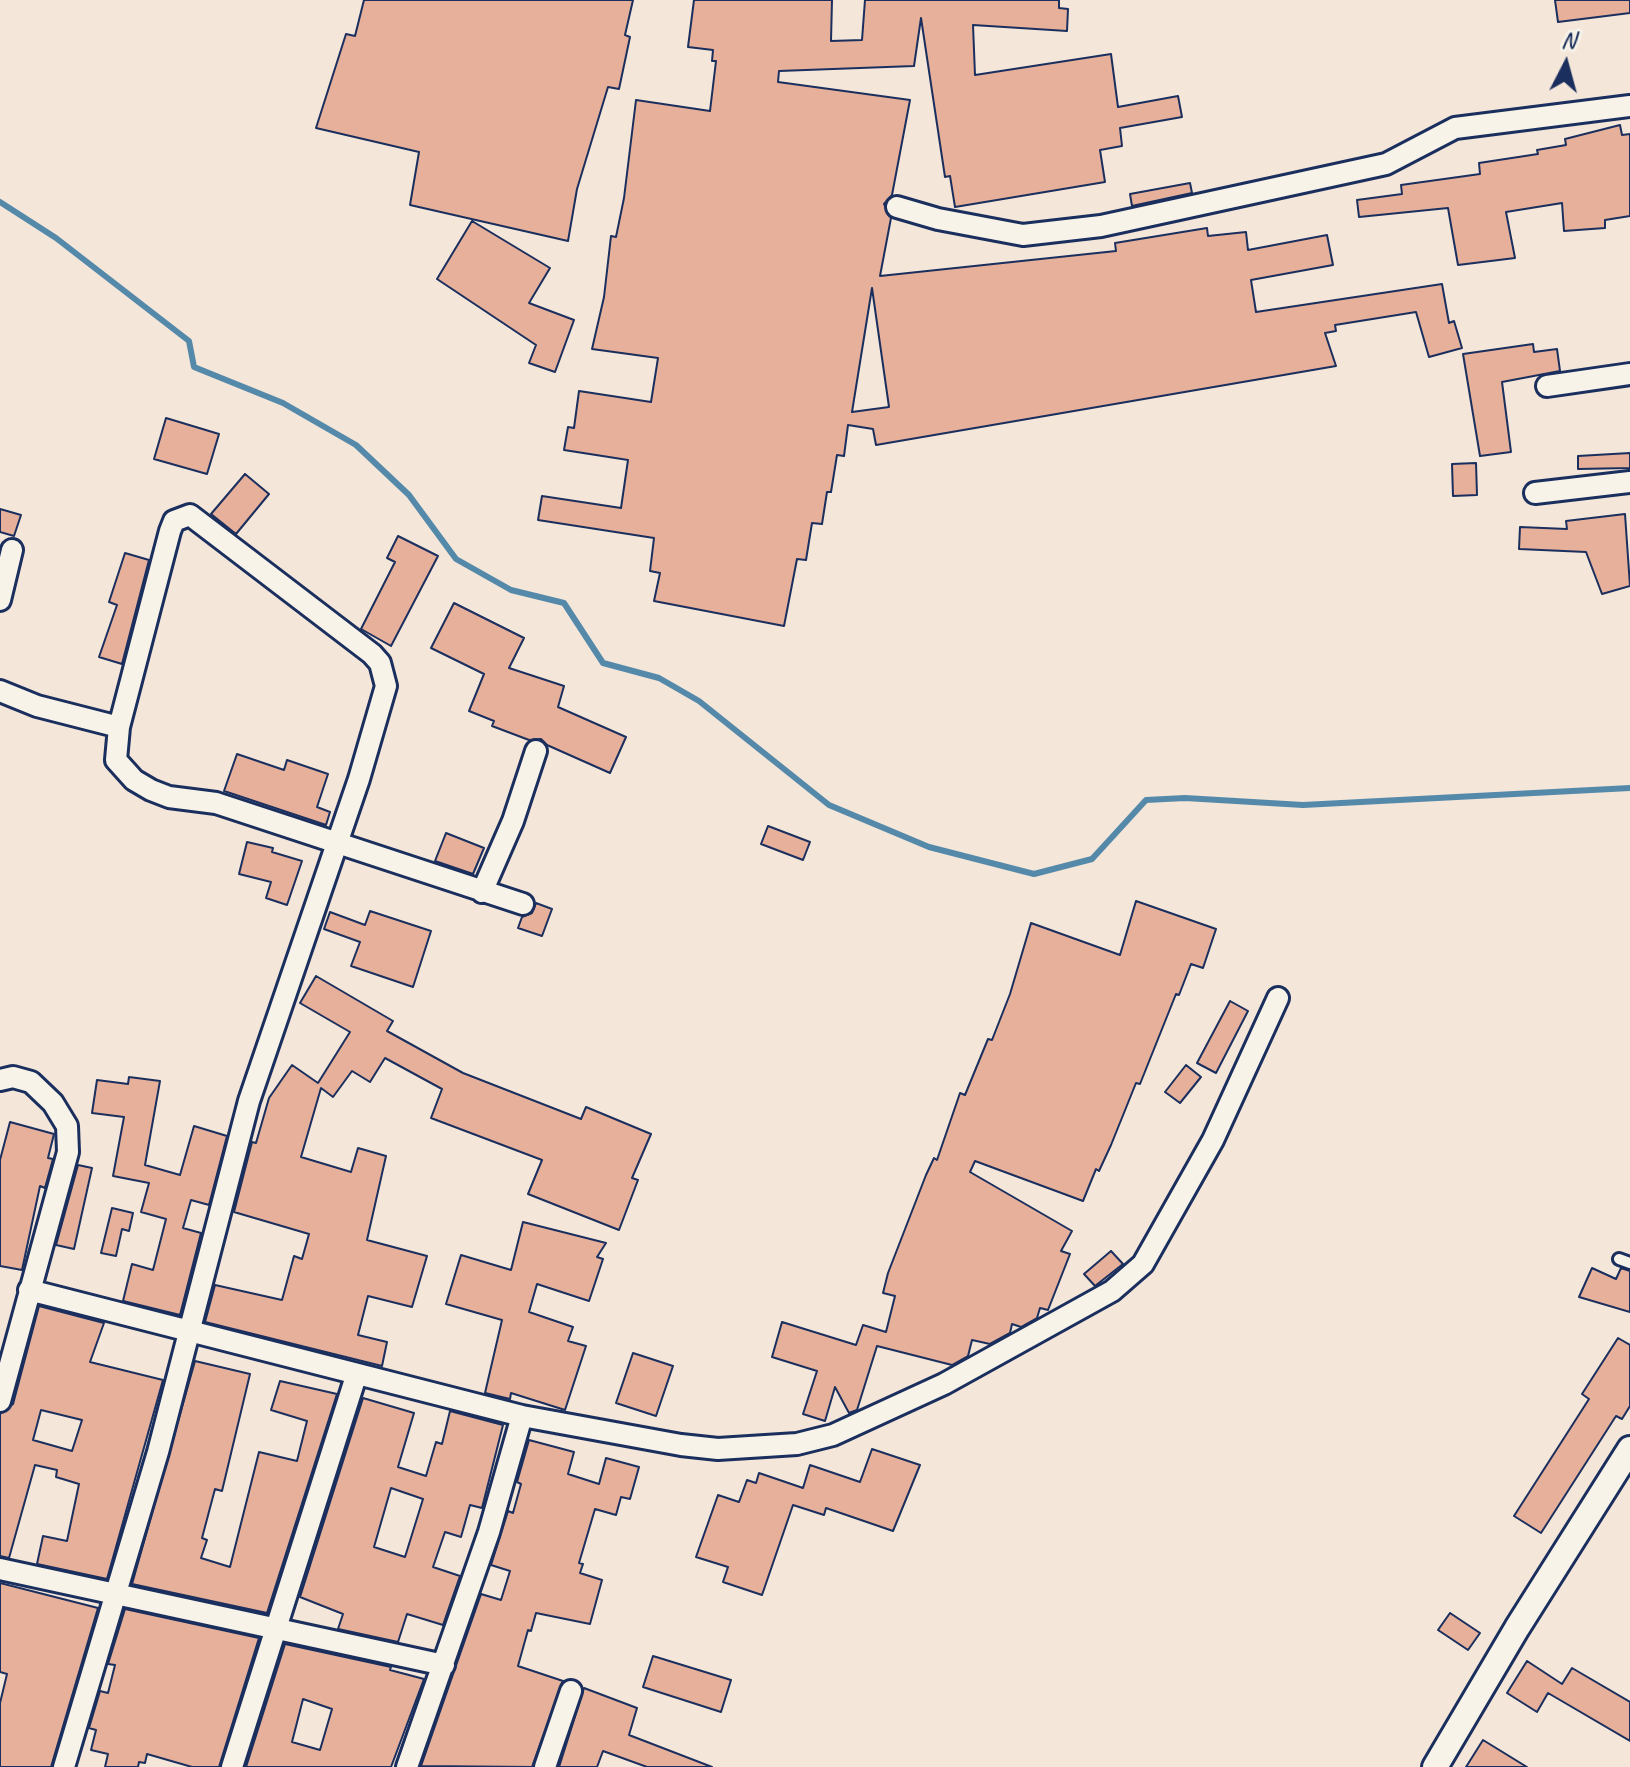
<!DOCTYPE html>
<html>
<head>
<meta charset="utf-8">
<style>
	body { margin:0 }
	#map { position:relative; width:1630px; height:1767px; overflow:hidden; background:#f4e6d9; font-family:Caveat,sans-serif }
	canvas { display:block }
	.north { position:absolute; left:1526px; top:24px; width:80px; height:80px; -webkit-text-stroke:6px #f7f3e8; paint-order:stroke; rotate:6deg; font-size:22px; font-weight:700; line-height:32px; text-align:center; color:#1b2f5e }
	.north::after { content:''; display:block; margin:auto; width:28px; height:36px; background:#1b2f5e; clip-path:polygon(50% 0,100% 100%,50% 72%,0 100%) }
</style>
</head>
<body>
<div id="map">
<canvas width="1630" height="1767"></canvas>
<div class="north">N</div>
</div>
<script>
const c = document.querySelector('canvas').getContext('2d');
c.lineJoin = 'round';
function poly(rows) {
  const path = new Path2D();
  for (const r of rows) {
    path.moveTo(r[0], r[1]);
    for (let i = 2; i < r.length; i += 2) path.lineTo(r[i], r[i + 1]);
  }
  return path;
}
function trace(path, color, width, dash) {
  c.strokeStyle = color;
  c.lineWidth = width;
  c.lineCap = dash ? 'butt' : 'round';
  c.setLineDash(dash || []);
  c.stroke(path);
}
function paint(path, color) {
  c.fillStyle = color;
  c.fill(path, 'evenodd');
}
trace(poly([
	[0,202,56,238,189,341,194,367,283,403,356,445,409,495,456,559,511,590,564,603,603,663,659,678,699,701,829,805,929,847,1034,874,1092,859,1146,800,1185,798,1303,805,1630,788]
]), '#5589aa', 6);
const building = poly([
	[364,0,633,0,625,35,630,37,619,89,608,87,577,189,568,241,410,205,419,152,316,128,346,34,355,36,364,0],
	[694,0,832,0,831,41,862,40,865,0,1059,0,1059,8,1068,9,1067,31,973,25,975,75,1111,54,1118,107,1178,96,1182,117,1120,128,1122,146,1100,150,1105,182,955,207,950,176,945,177,921,18,914,66,779,71,778,82,910,100,892,195,884,204,891,218,880,276,1116,251,1115,243,1207,228,1208,236,1246,232,1248,250,1327,235,1333,265,1251,280,1256,312,1442,284,1449,323,1454,321,1462,348,1429,357,1416,312,1335,325,1336,331,1325,333,1336,366,876,445,873,429,848,425,844,456,837,455,831,492,827,492,822,524,812,523,806,560,797,559,784,626,654,601,660,573,650,571,654,538,538,520,542,496,621,508,628,460,564,450,568,427,574,428,579,391,651,402,658,358,592,349,604,297,611,236,616,237,624,198,636,100,710,111,716,61,712,61,713,50,688,47,694,0],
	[872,288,889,407,852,412,872,288],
	[1555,0,1630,0,1630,13,1558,22,1555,0],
	[1620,125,1622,135,1630,134,1630,216,1605,220,1605,228,1564,231,1562,203,1506,212,1515,258,1458,265,1448,208,1359,217,1357,200,1402,194,1401,185,1480,174,1479,163,1538,154,1537,150,1566,145,1565,139,1620,125],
	[1190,183,1192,193,1132,206,1130,194,1190,183],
	[472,221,550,268,529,303,574,320,555,372,529,363,536,345,437,279,472,221],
	[1533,344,1534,352,1557,349,1560,371,1502,382,1511,452,1480,456,1463,354,1533,344],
	[166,418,219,434,207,474,154,459,166,418],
	[1630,453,1630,468,1578,469,1578,456,1630,453],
	[1476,463,1477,495,1453,496,1452,464,1476,463],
	[245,474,269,494,236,534,211,514,245,474],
	[0,509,21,515,14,536,0,532,0,509],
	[1625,514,1630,586,1602,594,1586,552,1519,549,1520,527,1567,529,1566,521,1625,514],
	[398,536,438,556,391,646,361,629,395,562,387,558,398,536],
	[125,553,149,560,122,664,99,657,117,605,109,602,125,553],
	[454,603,524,638,509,668,564,686,558,707,626,737,610,773,547,745,541,739,529,740,492,726,494,721,469,711,484,674,431,648,454,603],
	[237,754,284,770,287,760,328,774,317,807,330,812,326,825,224,791,237,754],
	[768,826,810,842,803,860,761,844,768,826],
	[446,833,484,848,473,874,435,861,446,833],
	[247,842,273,848,272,852,302,861,287,905,266,898,271,882,239,874,247,842],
	[1136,901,1216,929,1203,968,1191,964,1179,995,1176,994,1140,1084,1136,1083,1111,1145,1099,1171,1096,1169,1083,1201,975,1161,970,1172,1072,1231,1061,1251,1070,1254,1048,1310,1040,1308,1037,1318,1021,1327,1012,1324,1010,1333,990,1344,972,1340,968,1356,952,1365,877,1346,857,1410,849,1413,835,1387,825,1421,803,1414,817,1371,772,1357,782,1322,856,1345,863,1325,886,1332,895,1296,883,1293,888,1273,926,1175,934,1158,937,1160,960,1093,965,1095,988,1039,992,1040,1010,994,1031,923,1120,955,1136,901],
	[536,903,552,909,542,936,518,928,522,917,532,913,536,903],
	[370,911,431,931,413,987,351,966,360,942,324,929,330,912,365,925,370,911],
	[316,976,393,1021,387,1031,463,1073,581,1119,586,1107,651,1134,632,1178,638,1180,619,1230,528,1194,542,1160,431,1118,442,1089,385,1058,370,1082,352,1071,333,1097,321,1088,301,1157,351,1172,358,1148,386,1156,367,1240,427,1256,412,1307,368,1296,358,1335,387,1342,382,1366,205,1322,215,1285,282,1300,294,1256,302,1259,309,1234,234,1212,252,1142,256,1143,269,1098,292,1065,318,1083,350,1032,300,1003,316,976],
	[1230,1001,1248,1011,1216,1073,1197,1063,1230,1001],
	[1186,1065,1201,1077,1180,1103,1165,1092,1186,1065],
	[129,1077,160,1081,145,1165,180,1175,194,1126,227,1136,209,1205,191,1200,183,1228,201,1233,180,1315,123,1301,132,1264,153,1270,166,1219,141,1212,149,1183,113,1176,124,1117,92,1113,97,1080,128,1084,129,1077],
	[10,1122,54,1134,48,1158,53,1159,45,1188,40,1186,22,1270,0,1266,0,1160,10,1122],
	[78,1165,92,1168,74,1249,56,1245,78,1165],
	[112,1208,133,1213,129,1231,122,1229,116,1256,101,1253,112,1208],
	[523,1222,606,1243,597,1257,603,1259,589,1301,537,1284,529,1312,573,1327,568,1341,586,1346,565,1410,511,1393,510,1399,485,1393,502,1320,446,1304,461,1255,511,1270,523,1222],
	[1111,1251,1123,1264,1095,1286,1084,1274,1111,1251],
	[1592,1268,1616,1279,1621,1268,1630,1271,1630,1312,1579,1297,1592,1268],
	[39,1306,104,1323,90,1362,163,1380,107,1579,37,1564,43,1536,67,1541,79,1484,56,1477,57,1470,35,1465,9,1558,0,1556,0,1414,13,1404,39,1306],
	[41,1410,82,1420,72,1451,33,1440,41,1410],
	[1618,1338,1630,1345,1630,1406,1622,1419,1616,1416,1541,1533,1514,1516,1589,1399,1582,1394,1618,1338],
	[633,1353,673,1366,656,1416,616,1403,633,1353],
	[195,1361,250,1374,222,1491,215,1489,202,1538,207,1540,201,1558,230,1567,259,1452,297,1461,307,1421,271,1410,280,1381,337,1394,267,1613,132,1584,195,1361],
	[363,1398,414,1413,398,1467,426,1476,436,1442,442,1444,450,1411,503,1425,482,1508,470,1505,461,1537,445,1532,433,1567,460,1576,443,1625,407,1614,398,1642,338,1629,343,1614,300,1597,363,1398],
	[391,1488,423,1499,405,1557,374,1547,391,1488],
	[529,1440,574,1452,568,1474,599,1484,606,1458,639,1467,630,1499,621,1497,616,1515,595,1509,579,1563,583,1564,580,1573,602,1580,590,1624,536,1613,531,1631,528,1630,518,1666,563,1681,532,1767,421,1766,481,1594,501,1600,510,1571,491,1565,508,1511,513,1513,521,1484,517,1482,529,1440],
	[872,1449,920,1465,893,1531,826,1508,824,1515,793,1505,762,1595,723,1582,728,1567,696,1557,718,1495,739,1502,747,1480,756,1483,759,1473,803,1488,810,1465,860,1482,872,1449],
	[0,1583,98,1608,51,1767,0,1767,0,1703,7,1674,0,1672,0,1583],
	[125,1609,259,1638,219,1767,192,1767,147,1754,145,1763,139,1762,138,1767,105,1767,108,1754,91,1750,96,1730,89,1728,100,1691,108,1693,115,1665,108,1664,125,1609],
	[1450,1613,1480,1633,1468,1650,1438,1630,1450,1613],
	[285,1644,391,1667,390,1670,424,1679,391,1767,246,1767,285,1644],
	[303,1699,332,1709,320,1750,292,1742,303,1699],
	[653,1656,731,1680,721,1712,643,1687,653,1656],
	[1527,1661,1562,1684,1572,1668,1630,1702,1630,1741,1548,1693,1537,1712,1507,1693,1527,1661],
	[584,1688,637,1708,629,1735,712,1767,647,1767,603,1751,597,1767,559,1767,584,1688],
	[1483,1740,1527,1767,1466,1767,1483,1740]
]);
paint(building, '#e6b09b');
trace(building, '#1b2f5e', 2);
const service = poly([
	[1619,1259,1630,1263]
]);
const minor = poly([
	[897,207,938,219,1023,235,1101,226,1386,164,1455,128,1630,106],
	[1547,386,1630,374],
	[1535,493,1630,482],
	[0,600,12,550],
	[0,691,37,706,119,727,170,531,174,521,190,515,372,654,380,663,386,686,359,779,249,1101,158,1452,64,1767],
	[119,727,116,760,134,780,151,790,169,797,216,803,523,904],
	[482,892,513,821,536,751],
	[0,1080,13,1077,31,1082,53,1103,67,1126,68,1152,0,1401],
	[29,1290,522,1416,681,1445,718,1449,797,1444,833,1435,944,1384,1112,1291,1143,1264,1213,1140,1278,998],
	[0,1569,444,1665],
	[232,1767,356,1376],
	[407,1767,489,1532,522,1416],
	[545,1767,571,1691]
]);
const tertiary = poly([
	[1435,1767,1517,1628,1630,1449]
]);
trace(service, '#1b2f5e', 16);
trace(minor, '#1b2f5e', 26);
trace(tertiary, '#1b2f5e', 30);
trace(service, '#f7f3e8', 10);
trace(minor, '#f7f3e8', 20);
trace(tertiary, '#f7f3e8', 24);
</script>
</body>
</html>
